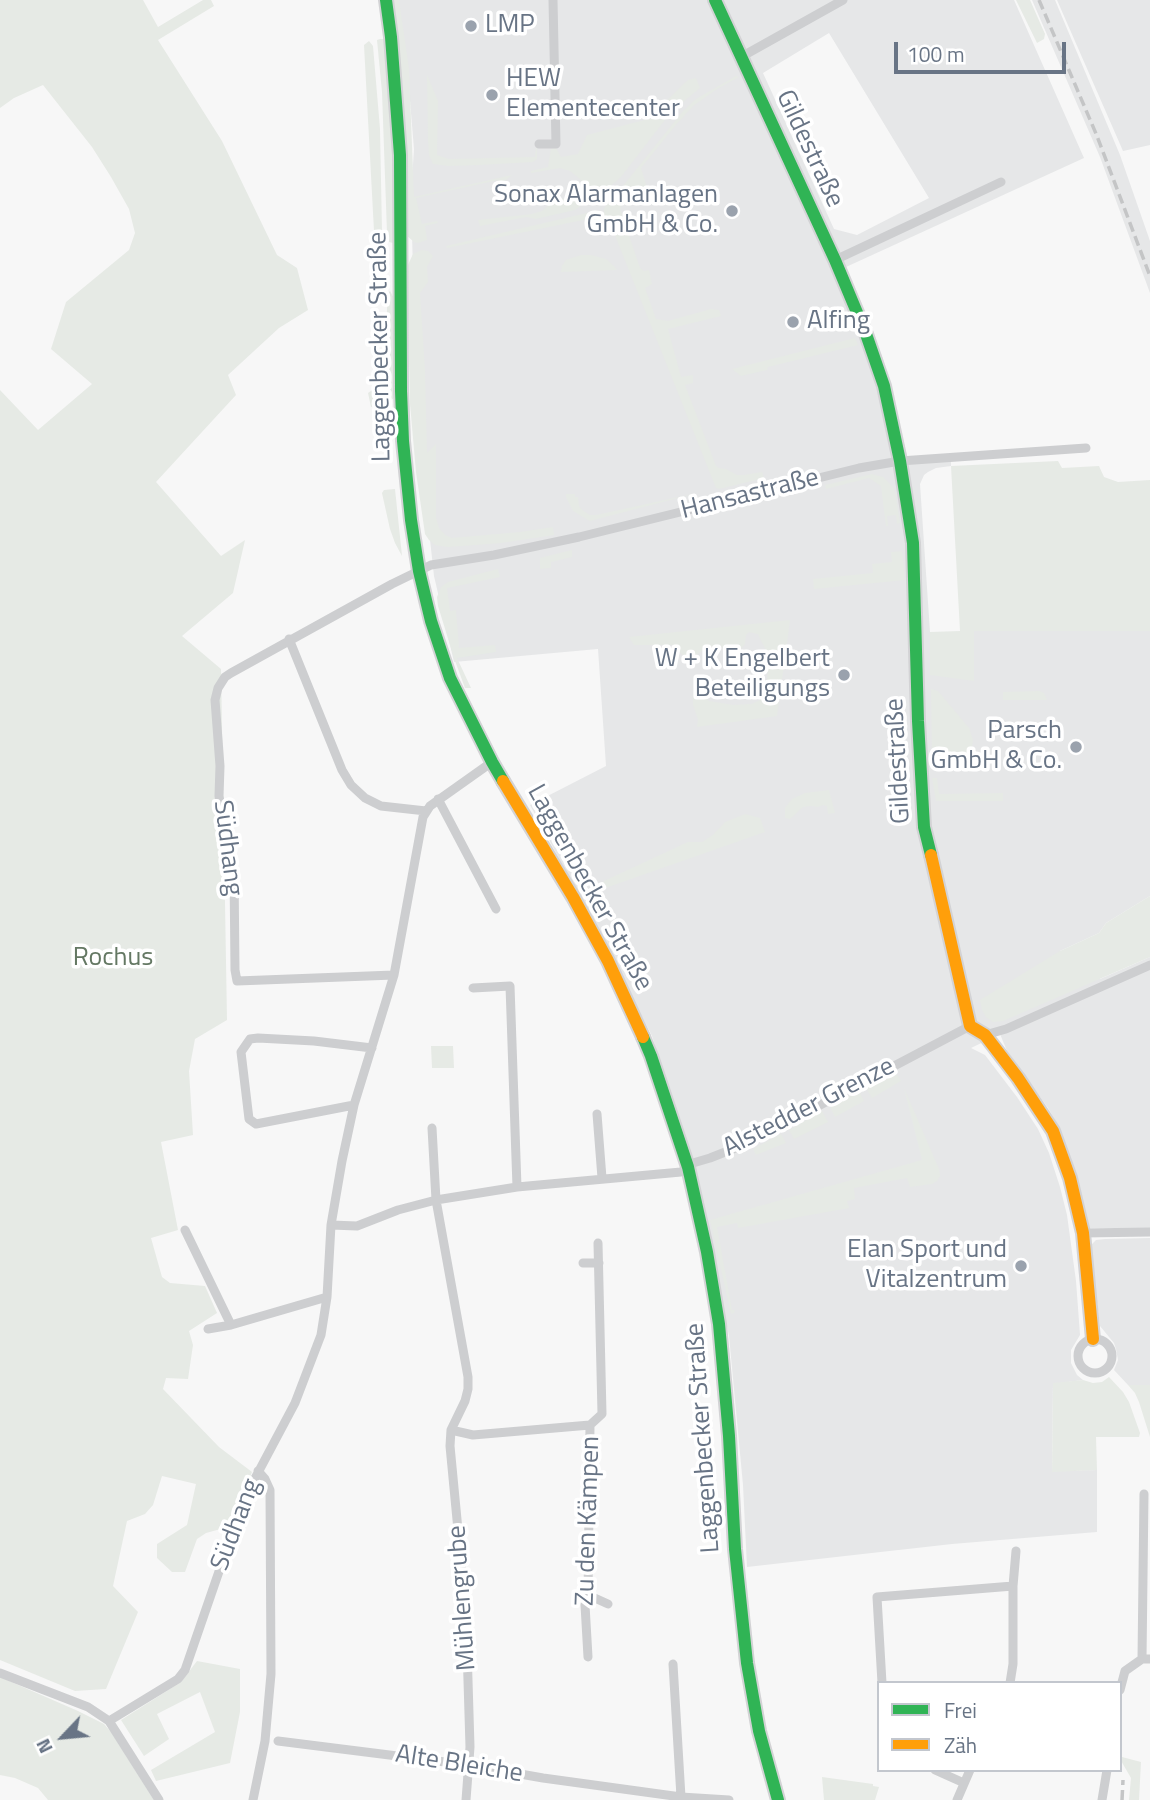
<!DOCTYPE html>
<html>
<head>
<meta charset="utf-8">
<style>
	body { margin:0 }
	#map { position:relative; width:1150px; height:1800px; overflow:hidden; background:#f7f7f7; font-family:"Titillium Web",sans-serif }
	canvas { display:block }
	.legend { position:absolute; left:877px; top:1681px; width:245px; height:91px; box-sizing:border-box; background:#fff; border:2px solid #c3c7ce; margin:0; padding:9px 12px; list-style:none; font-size:21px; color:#687485 }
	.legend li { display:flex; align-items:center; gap:14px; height:35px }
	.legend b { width:35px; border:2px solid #c3c7ce }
	.north { position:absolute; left:28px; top:1702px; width:70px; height:70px; -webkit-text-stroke:5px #fff; paint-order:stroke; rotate:244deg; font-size:19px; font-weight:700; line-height:28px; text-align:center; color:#687485 }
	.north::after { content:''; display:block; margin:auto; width:24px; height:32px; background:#687485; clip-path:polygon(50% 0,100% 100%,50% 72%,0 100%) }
	.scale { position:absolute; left:894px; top:42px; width:172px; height:32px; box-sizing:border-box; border:4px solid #687485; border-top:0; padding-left:9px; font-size:21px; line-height:24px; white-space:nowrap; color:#687485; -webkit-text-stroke:5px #fff; paint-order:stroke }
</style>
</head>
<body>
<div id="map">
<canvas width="1150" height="1800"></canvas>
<ul class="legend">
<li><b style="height:9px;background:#30b455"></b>Frei</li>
<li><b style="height:9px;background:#ff9f0a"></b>Zäh</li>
</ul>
<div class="north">N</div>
<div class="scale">100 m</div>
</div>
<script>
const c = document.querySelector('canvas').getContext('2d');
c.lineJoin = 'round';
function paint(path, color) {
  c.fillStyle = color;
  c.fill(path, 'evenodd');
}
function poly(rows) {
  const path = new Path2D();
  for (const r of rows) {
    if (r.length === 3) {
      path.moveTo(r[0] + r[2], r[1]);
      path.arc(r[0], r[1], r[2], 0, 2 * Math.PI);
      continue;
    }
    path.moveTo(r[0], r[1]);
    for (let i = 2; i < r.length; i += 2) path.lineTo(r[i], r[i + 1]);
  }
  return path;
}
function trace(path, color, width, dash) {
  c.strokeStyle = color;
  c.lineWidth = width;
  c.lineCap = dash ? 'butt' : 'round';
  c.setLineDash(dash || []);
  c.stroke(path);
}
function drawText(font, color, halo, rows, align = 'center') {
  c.font = font + ' "Titillium Web",sans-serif';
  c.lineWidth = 7;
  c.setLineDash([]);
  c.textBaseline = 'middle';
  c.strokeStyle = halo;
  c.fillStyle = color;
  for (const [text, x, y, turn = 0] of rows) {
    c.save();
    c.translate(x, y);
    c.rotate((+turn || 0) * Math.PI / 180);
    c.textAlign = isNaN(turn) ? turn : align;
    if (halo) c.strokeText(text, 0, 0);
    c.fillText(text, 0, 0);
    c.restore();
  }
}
paint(poly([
	[397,0,1014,0,1084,158,846,267,883,359,909,464,951,461,951,466,936,468,928,472,924,475,920,484,930,632,930,675,974,631,1150,631,1150,896,1106,923,1099,933,1060,951,1100,979,1150,957,1150,1228,1088,1228,1058,1125,1048,1108,1007,1051,1000,1034,971,1048,985,1055,1017,1097,1038,1129,1049,1153,1060,1187,1067,1215,1076,1281,1080,1335,1071,1350,1071,1363,1077,1375,1083,1380,1053,1384,1052,1471,1097,1470,1097,1532,952,1544,747,1567,743,1485,729,1336,695,1171,652,1036,584,904,530,805,606,766,598,649,454,662,434,576,417,422,411,196,414,149,407,65],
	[829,33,929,198,857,235,834,229,763,73],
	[1032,0,1055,0,1120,155,1150,241,1150,293,1100,157],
	[1057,0,1150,0,1150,145,1123,151],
	[1150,1238,1150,1385,1128,1385,1114,1370,1118,1360,1116,1349,1114,1343,1100,1326,1090,1246,1096,1240,1105,1239]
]), '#e6e7e8');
paint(poly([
	[0,0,143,0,158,27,203,0,211,0,214,6,158,40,222,141,277,255,297,268,308,310,279,328,228,375,236,395,156,482,221,556,245,540,233,593,182,636,221,669,227,1020,195,1039,189,1071,193,1135,161,1142,178,1230,151,1238,162,1277,170,1283,205,1286,217,1313,189,1331,193,1345,188,1379,166,1378,163,1389,219,1447,252,1472,228,1527,206,1533,197,1539,185,1572,172,1572,157,1558,157,1544,187,1525,196,1484,162,1476,153,1505,145,1514,127,1521,113,1586,138,1612,106,1689,75,1691,0,1660,0,390,38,430,92,384,51,349,66,302,129,250,135,233,129,209,111,177,92,147,43,85,14,98,0,108],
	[392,0,399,0,409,69,414,197,512,175,500,185,497,183,498,180,416,198,422,224,437,221,438,223,425,226,427,240,418,243,414,242,406,235,403,110],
	[1016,0,1030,0,1045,34,1044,39,1037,43],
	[380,39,386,39,396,164,395,241,393,243,389,242,387,233,382,92,377,40],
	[369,41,373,46,380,129,382,231,379,234,374,231,364,45],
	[427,75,438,101,437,155,449,159,535,157,536,148,537,148,537,159,533,162,479,165,449,166,433,164,429,155,428,140],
	[736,76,739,77,717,89,693,106,675,126,641,168,648,191,640,193,640,195,624,200,620,209,640,268,644,271,649,270,652,284,645,288,656,319,668,321,711,309,719,310,721,316,668,329,681,377,693,375,693,383,685,385,716,466,719,468,726,469,737,475,744,475,762,472,764,478,719,489,716,488,612,228,604,216,604,209,612,194,623,186,683,111,696,99],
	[696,78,700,88,671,112,621,177,599,196,592,196,587,191,580,179,570,171,560,168,531,173,531,171,548,167,551,149,556,148,561,157,578,154,587,135,656,117,662,110,666,101,688,80],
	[573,196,580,197,583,200,582,205,575,210,536,219,526,217,480,226,478,220,532,214,542,211,550,204,561,199],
	[591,212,598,217,606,233,597,222,588,219,447,248,446,246],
	[422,250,428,251,433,256,427,267,428,282,420,293,425,370,427,453,436,444,436,518,439,528,445,535,452,538,520,532,553,527,554,535,501,543,447,547,435,545,429,540,425,534,416,472,410,404,407,267,413,254],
	[581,255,591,255,606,259,614,266,617,270,561,272,562,266,566,260],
	[390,291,395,300,394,398,390,401,386,397,387,304,389,292],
	[855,338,858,345,768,367,767,370,741,376,732,369],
	[381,384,383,404,371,407,368,393],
	[1058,461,1062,468,1099,466,1104,477,1118,482,1150,480,1150,631,974,631,974,681,930,675,930,632,960,631,951,466],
	[872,474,883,477,894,488,896,497,900,523,897,524,896,515,887,516,888,526,886,526,881,486,869,478,826,489,825,485],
	[395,489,402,556,395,543,390,529,382,493,384,490],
	[697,493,590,521,573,511,566,497,566,494,575,494,575,497,578,497,579,506,582,510,590,515,596,515],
	[572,550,572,557,551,562,551,568,540,569,540,558],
	[902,551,905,580,814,589,813,579,873,573,872,564,892,562,891,552],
	[498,569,500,577,447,588,450,611,456,610,459,648,495,645,496,652,457,658,471,688,465,688,454,658,438,606,437,597,441,587,448,582],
	[790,620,777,716,697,727,698,719,693,705,693,693,701,691,709,701,733,705,752,704,762,699,766,689,769,657,758,634,749,632,746,635,745,644,741,649,729,655,720,645,706,648,695,656,686,658,672,645,634,645,629,637],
	[931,689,938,691,969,728,973,740,972,746,963,757,932,757],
	[1039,691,1044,693,1047,700,1003,700,1003,692],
	[932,778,937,778,939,794,1003,793,1003,801,936,801],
	[829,790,835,813,828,814,827,806,823,805,818,807,811,806,803,807,790,819,785,818,785,808,792,799,805,793],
	[745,814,760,818,765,832,591,893,604,881,688,842,702,842,713,835,725,822],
	[1150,896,1150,957,1003,1021,993,1022,986,1017,982,1010,980,1000,1060,951,1099,933,1106,923],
	[431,1046,453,1046,454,1068,432,1068],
	[895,1074,898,1076,901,1081,872,1098,866,1088],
	[904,1088,939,1169,940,1176,937,1181,932,1184,910,1187,907,1178,854,1188,855,1199,847,1201,849,1208,738,1228,737,1223,717,1227,732,1310,735,1310,734,1313,731,1314,710,1220,922,1160],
	[859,1091,864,1101,835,1117,830,1107],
	[822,1111,828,1122,794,1139,789,1130],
	[781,1134,786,1143,756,1155,753,1149],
	[1109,1377,1123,1392,1129,1402,1140,1433,1139,1437,1096,1437,1097,1470,1052,1472,1053,1383,1083,1380,1093,1383,1102,1382],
	[1128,1385,1150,1385,1150,1437,1139,1402,1135,1393],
	[197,1661,240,1669,240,1712,230,1763,156,1781,151,1770,215,1732,200,1692,157,1714,169,1739,144,1756,121,1720,181,1682],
	[0,1677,78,1711,104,1724,111,1732,154,1800,48,1800,38,1788,15,1778,0,1775],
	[1122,1757,1141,1762,1139,1800,1129,1800,1131,1778,1120,1759],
	[822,1777,873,1784,873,1786,879,1787,875,1800,824,1800]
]), '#e6eae5');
const fast = poly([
	[386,0,391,37,400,155,401,391,403,441,411,520,419,571,431,621,450,678,492,762,503,781],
	[715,0,835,260,866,334,884,386,900,461,913,543,918,721,924,827,931,855],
	[643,1037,651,1056,688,1167,707,1252,719,1324,729,1436,735,1549,747,1663,759,1731,778,1800]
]);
const slow = poly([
	[503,781,573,897,608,961,643,1037],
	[931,855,970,1026,985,1035,1018,1078,1053,1131,1070,1178,1083,1233,1093,1339]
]);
trace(fast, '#d3d3d5', 16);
trace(slow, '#d3d3d5', 16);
trace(poly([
	[741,57,843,0],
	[539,144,556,144,553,0],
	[835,260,1001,182],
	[289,639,342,770,351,785,365,798,381,806,426,811],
	[438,799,496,909],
	[394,975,237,981,235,970,234,869,225,832,219,796,220,766,215,700,218,688,225,677,231,673,392,584,431,565,494,555,579,537,859,468,900,461,1086,448],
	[473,988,510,986,517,1187],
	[985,1035,1006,1029,1150,965],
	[354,1105,256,1124,249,1119,241,1052,250,1039,258,1038,314,1041,372,1048],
	[597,1114,602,1178],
	[432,1128,436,1200,468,1377,468,1389,465,1401,451,1430,450,1446,466,1614,470,1747,466,1800],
	[331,1225,357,1226,398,1210,436,1200,517,1187,681,1172,693,1163,710,1158,748,1143,970,1026],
	[185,1230,231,1325],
	[1083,1233,1150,1232],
	[583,1263,599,1263],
	[208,1329,231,1325,327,1297],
	[1095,1356,17],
	[451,1430,473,1435,590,1425],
	[588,1595,608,1604],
	[588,1657,585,1605,588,1595,590,1425,602,1414,598,1243],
	[1142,1659,1144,1494],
	[673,1664,681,1797],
	[0,1673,88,1707,109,1721,159,1800],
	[882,1683,877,1597,1013,1586],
	[1010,1683,1013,1664,1013,1586,1016,1551],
	[1120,1690,1125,1671,1142,1659,1150,1659],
	[109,1721,178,1679,185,1670,244,1499,295,1403,321,1335,327,1297,331,1225,342,1161,354,1105,394,975,423,817,430,806,492,762],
	[278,1741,469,1765,543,1778,681,1797,729,1800],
	[935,1770,964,1783],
	[253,1800,265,1741,271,1674,270,1490,265,1479,258,1471],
	[957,1800,970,1770],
	[1102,1800,1107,1770]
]), '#cdced0', 9);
trace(fast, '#30b455', 12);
trace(slow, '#ff9f0a', 12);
trace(poly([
	[1039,0,1097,136,1150,276],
	[1122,1800,1123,1780]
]), '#c4c5c6', 3.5, [10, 5]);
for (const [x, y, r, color] of [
	[471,26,7,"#9aa2ad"],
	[492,95,7,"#9aa2ad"],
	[732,211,7,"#9aa2ad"],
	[793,322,7,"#9aa2ad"],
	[844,675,7,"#9aa2ad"],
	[1076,747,7,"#9aa2ad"],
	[1021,1266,7,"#9aa2ad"]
]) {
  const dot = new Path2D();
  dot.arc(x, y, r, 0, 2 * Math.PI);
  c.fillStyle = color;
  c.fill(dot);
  trace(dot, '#fff', 2.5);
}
drawText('26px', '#687485', '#fff', [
	["LMP",485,26,"left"],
	["HEW",506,80,"left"],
	["Elementecenter",506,110,"left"],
	["Sonax Alarmanlagen",718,196],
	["GmbH & Co.",718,226],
	["Alfing",807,322,"left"],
	["W + K Engelbert",830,660],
	["Beteiligungs",830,690],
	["Parsch",1062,732],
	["GmbH & Co.",1062,762],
	["Elan Sport und",1007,1251],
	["Vitalzentrum",1007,1281]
], 'right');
drawText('26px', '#687485', '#fff', [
	["Gildestraße",809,149,65],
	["Laggenbecker Straße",381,347,-91],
	["Hansastraße",750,495,-14],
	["Gildestraße",899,761,-93],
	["Südhang",227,848,83],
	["Laggenbecker Straße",589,888,61],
	["Alstedder Grenze",809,1108,-27],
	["Laggenbecker Straße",704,1438,-94],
	["Zu den Kämpen",589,1521,-88],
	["Südhang",237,1525,-69],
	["Mühlengrube",463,1598,-94],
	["Alte Bleiche",459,1765,9]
]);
drawText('26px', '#647863', '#fff', [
	["Rochus",113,959]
]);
</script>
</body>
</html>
